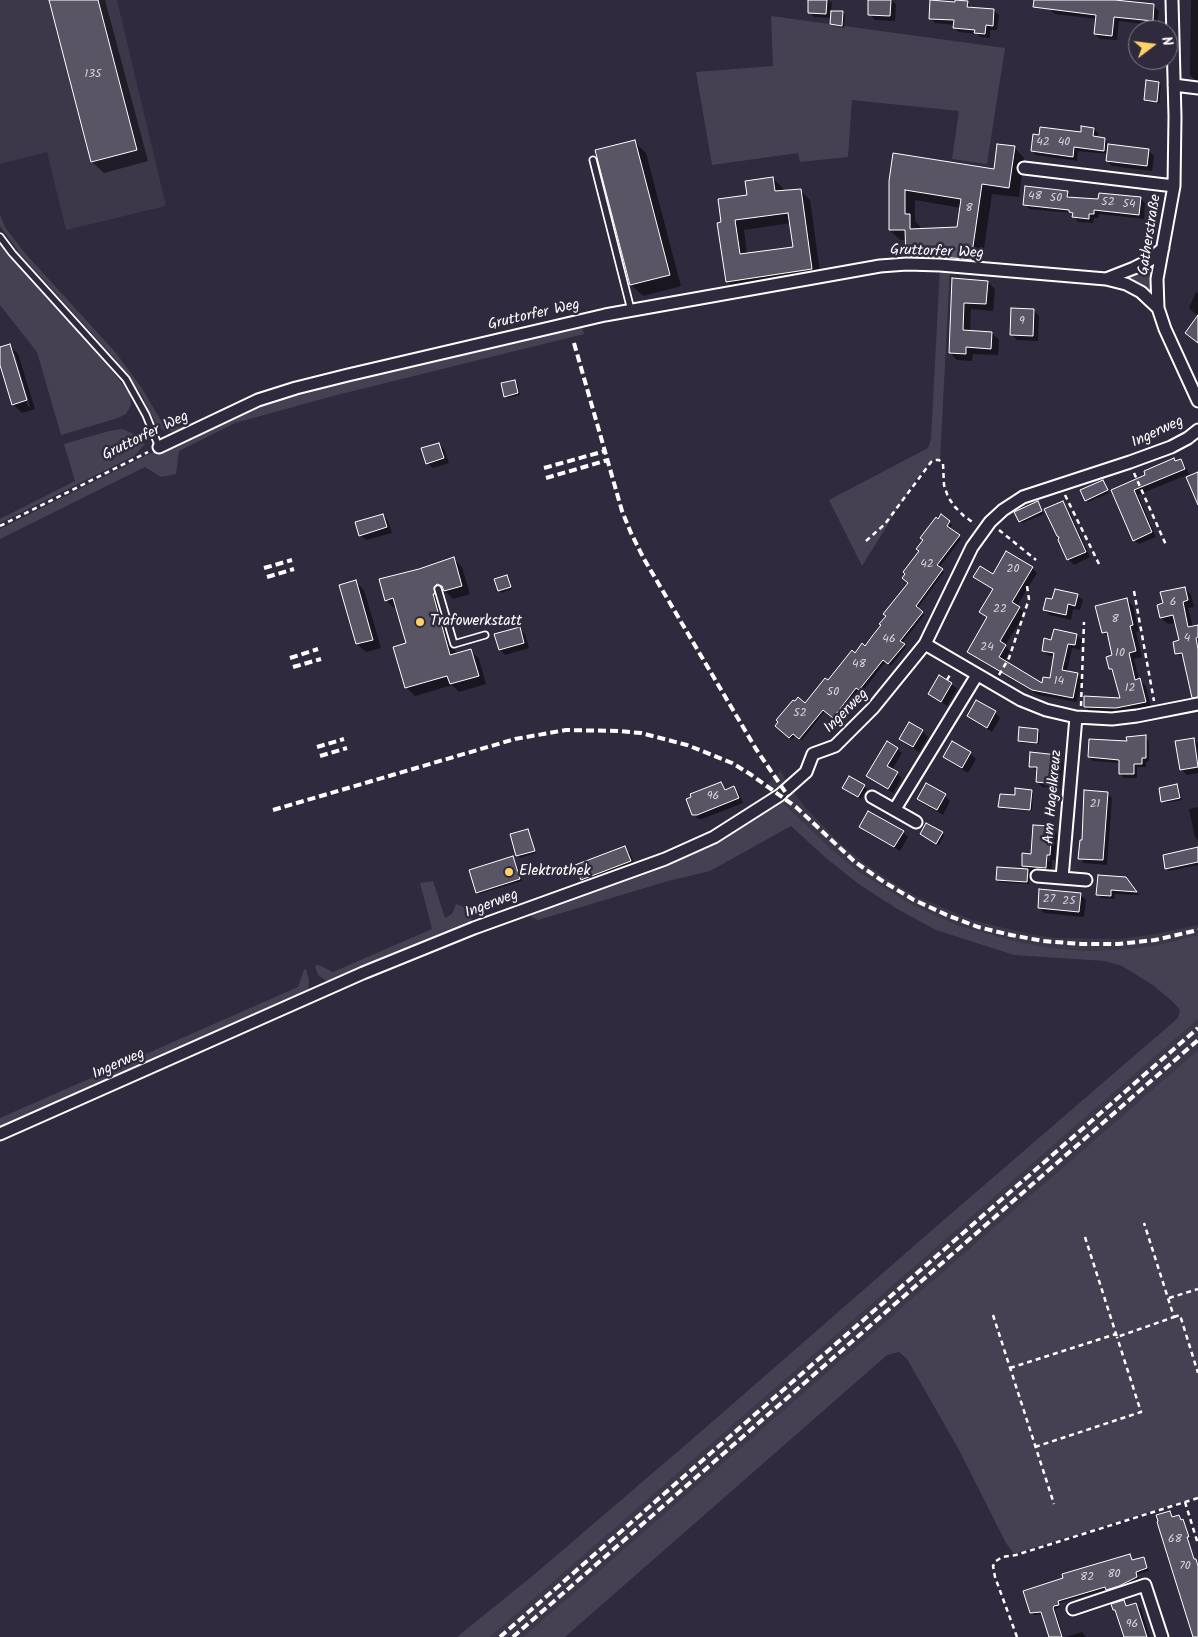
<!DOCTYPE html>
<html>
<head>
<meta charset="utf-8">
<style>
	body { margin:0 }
	#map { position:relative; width:1198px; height:1637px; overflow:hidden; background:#2f2a3d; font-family:Kalam,sans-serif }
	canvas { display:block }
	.north { position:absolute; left:1128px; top:20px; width:50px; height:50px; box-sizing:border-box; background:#2f2a3d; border:1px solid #827f8b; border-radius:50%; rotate:75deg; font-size:14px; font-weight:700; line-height:20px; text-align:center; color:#fff }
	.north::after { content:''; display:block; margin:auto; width:18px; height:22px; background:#ffd166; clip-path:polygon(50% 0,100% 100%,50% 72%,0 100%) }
</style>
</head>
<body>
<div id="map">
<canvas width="1198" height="1637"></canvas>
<div class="north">N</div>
</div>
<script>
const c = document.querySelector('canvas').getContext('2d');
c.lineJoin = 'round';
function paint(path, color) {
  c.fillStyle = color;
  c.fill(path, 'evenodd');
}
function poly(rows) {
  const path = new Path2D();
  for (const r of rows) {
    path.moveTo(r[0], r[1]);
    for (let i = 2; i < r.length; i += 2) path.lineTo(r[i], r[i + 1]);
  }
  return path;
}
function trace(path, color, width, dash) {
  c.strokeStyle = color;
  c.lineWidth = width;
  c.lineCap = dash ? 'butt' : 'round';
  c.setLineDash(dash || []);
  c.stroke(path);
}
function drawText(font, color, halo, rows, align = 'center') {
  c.font = font + ' Kalam,sans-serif';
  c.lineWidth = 5;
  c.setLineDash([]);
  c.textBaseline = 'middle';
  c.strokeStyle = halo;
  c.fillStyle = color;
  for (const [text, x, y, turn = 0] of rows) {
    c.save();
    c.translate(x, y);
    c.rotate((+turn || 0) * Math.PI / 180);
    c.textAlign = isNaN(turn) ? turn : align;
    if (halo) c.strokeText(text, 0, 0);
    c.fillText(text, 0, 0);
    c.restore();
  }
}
paint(poly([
	[0,0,117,0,166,206,66,230,47,152,0,164],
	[781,770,787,783,803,805,841,844,863,862,889,880,916,896,972,920,1028,934,1056,938,1121,939,1155,934,1198,925,1198,935,1158,945,1127,949,1088,951,1052,948,1018,942,957,925,907,902,879,885,858,871,831,849,776,796,764,788],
	[1198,1019,1198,1050,832,1369,523,1637,490,1637]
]), '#3c3749');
paint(poly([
	[771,16,1005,48,987,164,952,159,959,111,852,100,848,157,800,162,798,153,712,165,696,72,773,66],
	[0,215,5,227,23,251,116,353,141,387,160,419,169,427,179,427,203,421,178,432,164,431,156,424,141,394,115,359,20,254,0,226],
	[0,243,10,256,102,359,121,382,130,395,131,405,126,414,118,418,61,435,37,352,0,305],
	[1151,264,1154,267,1150,293,1127,279],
	[940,267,950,268,940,460,934,459,930,462,917,478,862,566,829,500,928,448,931,439],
	[581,322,584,334,333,396,235,423,179,451,176,474,161,477,145,467,0,539,0,529,205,426,259,401],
	[122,429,134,434,145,444,134,456,0,523,0,519,75,481,64,444,109,431],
	[778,798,831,849,858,871,907,902,957,925,1018,942,1052,948,1088,951,1127,949,1158,945,1198,935,1198,1019,490,1637,457,1637,536,1573,704,1429,931,1231,1178,1018,1180,1010,1173,1002,1153,985,1122,966,1105,961,1014,955,936,930,899,910,860,885,826,858,791,826,710,871,668,881,538,920,530,916,526,910,665,861],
	[433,881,445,918,452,914,456,904,464,907,471,918,474,926,331,984,318,975,315,966,319,965,333,972,432,929,420,883],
	[306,969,309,981,308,991,302,997,0,1132,0,1118,298,987,304,970],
	[1198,1050,1198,1497,1014,1554,1006,1543,959,1450,907,1359,899,1352,887,1355,565,1637,523,1637]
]), '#464152');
paint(poly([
	[50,0,105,0,148,161,104,173,92,162],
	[810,0,828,0,832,3,831,12,843,12,845,15,844,28,834,26,832,24,832,18,814,17,809,12],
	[870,0,892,0,896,4,895,21,875,20,869,14],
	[931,0,967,2,972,9,994,10,999,15,997,30,990,30,990,38,981,37,977,34,959,32,954,28,955,25,935,23,930,18],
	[1051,0,1096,0,1154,6,1159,11,1157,26,1119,21,1117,40,1100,39,1095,34,1097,19,1055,14,1050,9],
	[1191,0,1198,0,1198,80,1195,80,1190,75],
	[1158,83,1161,85,1159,103,1147,102,1145,100],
	[1094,129,1098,133,1098,138,1105,139,1109,145,1148,150,1154,156,1152,171,1112,166,1107,160,1108,154,1078,151,1077,161,1036,155,1032,151],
	[634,141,646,153,681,286,643,296,631,285,597,151],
	[1014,147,1024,158,1019,197,992,194,981,269,917,266,907,256,906,240,900,240,890,230,890,181,995,170],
	[915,200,961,208,959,229,920,230,920,226,915,221],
	[773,179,783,188,783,191,800,190,810,200,821,279,737,291,727,281,723,224,748,196],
	[791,223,794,248,747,254,744,230],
	[1067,192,1072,198,1099,201,1140,198,1145,203,1144,219,1099,214,1098,218,1094,218,1093,223,1078,222,1072,213,1029,209,1025,204],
	[953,279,988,282,995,289,993,311,971,309,970,332,992,333,999,340,998,355,973,354,972,361,957,360,950,353],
	[1196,292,1198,293,1198,316,1189,308],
	[1034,310,1039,316,1038,341,1017,340,1012,335],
	[10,346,18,354,35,409,22,413,13,404,0,361,0,349],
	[12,354,15,354,30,406,28,407],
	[514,381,517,383,520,395,507,398,505,396],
	[439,444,444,449,449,463,433,468,427,463],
	[1174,460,1176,462,1180,460,1185,465,1189,474,1138,495,1156,537,1139,544,1134,540,1112,490,1147,475],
	[1102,481,1109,493,1088,502,1086,500],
	[1037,502,1044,514,1022,523,1020,521],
	[1062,502,1068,508,1090,557,1074,565,1068,559,1058,536],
	[383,515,388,521,392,533,366,540,360,535],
	[941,516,952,525,949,529,961,539,939,568,944,572,917,609,924,615,902,643,906,647,891,666,886,661,862,692,859,689,835,719,825,711,802,740,796,735,792,739,779,728,805,705,855,655,865,647,883,625,887,616,909,583,920,551],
	[453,558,462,567,470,594,453,599,446,592,441,596,441,603,456,654,470,650,479,659,486,684,459,692,452,685,415,696,406,687,407,644,397,608,394,608,386,600,419,570],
	[1032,568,1037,573,1017,606,1025,613,1005,646,1010,651,1004,662,1043,685,1051,680,1055,657,1048,655,1043,650,1052,641,1076,635,1082,640,1080,650,1072,648,1067,672,1077,674,1082,679,1077,702,1038,695,973,656,968,651,988,619,981,612,994,590,975,577,993,576],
	[507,576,509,578,512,589,501,593,499,590],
	[356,582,364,590,381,648,366,652,357,644,341,586],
	[1185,588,1191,595,1194,607,1188,608,1193,627,1198,626,1198,698,1192,692,1185,660,1177,653,1180,641,1176,623,1168,624,1161,618,1159,606,1164,604],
	[1077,595,1083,600,1080,610,1073,609,1071,620,1050,615,1044,610],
	[1127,600,1133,606,1139,631,1136,632,1142,657,1134,659,1139,680,1146,686,1151,708,1123,714,1091,713,1085,706,1121,699,1115,674,1110,669,1114,656,1110,639,1103,632],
	[519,628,525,634,529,648,505,655,500,650],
	[951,684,957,689,947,706,930,694],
	[995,712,1000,718,992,732,974,721,968,716],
	[1038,730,1040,733,1039,744,1021,743,1019,741],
	[922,731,928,737,919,752,906,744,901,739],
	[1145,737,1149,741,1149,761,1146,762,1146,767,1137,767,1137,778,1124,778,1120,774,1120,763,1093,761,1089,757],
	[1193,739,1198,744,1198,773,1187,775,1182,770,1176,742],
	[952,743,970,753,976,759,968,773,950,762,944,756],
	[897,749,902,753,892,770,902,778,893,793,868,776],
	[1057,756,1063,761,1060,789,1042,787,1037,782,1038,772,1030,766],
	[850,778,867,789,861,799,846,790],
	[721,783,727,791,734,788,739,793,743,803,702,819,698,819,693,814],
	[1177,786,1179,788,1182,800,1165,803,1162,801],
	[1031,791,1033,793,1032,811,1002,809,1000,806,1016,796],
	[1107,794,1112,798,1107,865,1084,863,1080,858,1083,842],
	[945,796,950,801,943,815,924,804,918,799],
	[1198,807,1198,840,1195,837,1189,809],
	[861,827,903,832,908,837,900,851,866,832],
	[1051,828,1057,833,1055,860,1052,860,1051,873,1030,871,1029,884,999,882,997,879,1028,871,1023,866],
	[1050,831,1053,831,1050,862,1048,861],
	[528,830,530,833,536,853,520,858,518,855],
	[942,833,944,835,939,845,924,836],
	[625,848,630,853,635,866,588,885,582,879],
	[1198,851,1198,865,1169,871,1167,869,1164,856],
	[513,858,515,860,522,881,479,894,477,892],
	[1129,883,1139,895,1115,894,1114,899,1101,898,1097,894],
	[1080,894,1086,900,1084,917,1044,913,1039,908],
	[1170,1512,1173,1518,1179,1516,1185,1523,1190,1539,1188,1540,1195,1560,1198,1562,1198,1629],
	[1130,1556,1133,1561,1144,1558,1149,1571,1137,1574,1139,1579,1134,1581,1135,1582,1110,1592,1107,1589,1059,1603,1060,1607,1055,1609,1063,1637,1050,1637,1043,1614,1034,1615,1032,1612],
	[1123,1601,1128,1607,1136,1604,1141,1609,1150,1637,1125,1637,1117,1612,1114,1609],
	[1082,1632,1086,1637,1066,1637]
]), '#0007');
const building = poly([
	[49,0,98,0,137,150,91,162,49,0],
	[808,0,827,0,826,14,808,13,808,0],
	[868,0,891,0,890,16,868,15,868,0],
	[930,0,955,2,955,0,968,1,967,7,994,9,993,26,986,25,985,34,974,33,975,30,953,28,954,20,929,19,930,0],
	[1034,0,1115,0,1154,4,1153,21,1114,17,1112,36,1094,34,1096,15,1033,7,1034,0],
	[831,11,843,11,842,26,830,24,831,11],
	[1146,80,1159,82,1157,102,1144,100,1146,80],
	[1081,126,1094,128,1093,136,1105,138,1104,151,1074,147,1073,157,1031,151,1033,134,1039,135,1040,127,1081,132,1081,126],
	[635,140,670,275,630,285,595,150,635,140],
	[997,144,1015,146,1009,188,982,184,971,260,944,257,906,257,905,230,889,230,889,181,893,153,994,169,997,144],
	[905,190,961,199,957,227,910,229,910,214,905,214,905,190],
	[1108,144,1149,149,1147,166,1106,161,1108,144],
	[773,177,775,191,801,189,812,269,726,282,717,223,721,222,718,199,747,195,745,181,773,177],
	[788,213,793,247,740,254,735,220,788,213],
	[1025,186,1068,191,1067,197,1098,199,1099,193,1141,197,1139,215,1094,210,1094,214,1089,214,1089,219,1072,217,1073,213,1069,212,1069,210,1023,205,1025,186],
	[952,278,988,281,986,304,964,303,963,330,992,332,991,349,966,347,966,354,949,353,952,278],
	[1011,308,1034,309,1033,336,1010,335,1011,308],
	[1198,315,1198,343,1185,333,1198,315],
	[10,344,27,400,12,405,0,365,0,347,10,344],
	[515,380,518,393,504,397,501,383,515,380],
	[439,443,444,458,426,464,421,448,439,443],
	[1174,458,1175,461,1181,459,1185,469,1134,490,1152,532,1133,541,1111,490,1145,475,1144,471,1174,458],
	[1198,472,1198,505,1186,477,1198,472],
	[1103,480,1108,490,1085,501,1080,490,1103,480],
	[1038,501,1042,511,1019,522,1014,512,1038,501],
	[1063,501,1086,552,1067,560,1058,540,1059,537,1057,536,1044,509,1063,501],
	[383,514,387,527,359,536,355,522,383,514],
	[941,514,950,521,947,526,960,535,937,565,943,569,916,606,923,612,900,641,905,644,888,664,883,660,859,690,856,688,833,718,823,710,799,739,793,734,789,738,775,726,778,722,776,720,793,700,795,701,798,697,805,703,825,678,828,680,852,650,855,653,862,643,865,646,873,635,881,625,879,624,886,616,883,614,908,583,902,578,905,574,903,572,919,551,916,549,923,540,920,538,936,517,938,519,941,514],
	[1006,551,1033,567,1012,602,1020,607,1000,641,1006,645,999,657,1042,683,1043,677,1050,678,1054,653,1042,651,1044,638,1051,640,1054,629,1077,634,1075,645,1068,644,1062,670,1078,673,1073,698,1032,690,967,652,987,617,979,612,993,589,973,577,980,566,993,574,1006,551],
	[454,557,462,586,444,591,442,586,437,584,434,587,435,594,433,594,450,655,471,649,479,676,450,684,447,676,405,688,393,647,406,643,393,598,385,601,379,579,419,569,454,557],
	[507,575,511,587,498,591,494,579,507,575],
	[356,580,373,640,356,644,339,585,356,580],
	[1185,587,1188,600,1183,602,1188,627,1198,625,1198,637,1196,638,1198,649,1198,697,1192,698,1182,653,1175,654,1173,642,1179,640,1173,615,1160,618,1157,605,1163,603,1160,592,1185,587],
	[1055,589,1078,594,1075,606,1068,604,1066,615,1043,610,1046,598,1052,599,1055,589],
	[1127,598,1133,625,1130,626,1136,651,1129,653,1135,680,1140,678,1146,702,1116,708,1084,707,1084,696,1120,698,1112,669,1109,669,1106,657,1112,655,1107,632,1102,633,1095,606,1127,598],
	[520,627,524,643,499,650,494,634,520,627],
	[939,675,952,683,941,702,928,694,939,675],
	[976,700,996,711,987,728,967,716,976,700],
	[909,722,923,730,913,747,899,739,909,722],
	[1019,727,1038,729,1037,743,1018,741,1019,727],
	[1146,735,1146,758,1142,758,1142,764,1134,764,1134,774,1119,774,1119,760,1088,757,1089,739,1127,741,1126,737,1146,735],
	[1194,738,1198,767,1180,770,1175,741,1194,738],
	[887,741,898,748,887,766,898,772,888,789,866,776,887,741],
	[952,741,971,752,962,768,943,757,952,741],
	[1030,752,1058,755,1055,784,1036,782,1037,767,1029,767,1030,752],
	[849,776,865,785,858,797,842,788,849,776],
	[721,782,725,790,734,786,739,798,697,815,692,815,686,799,691,797,690,794,721,782],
	[926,783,946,794,937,810,917,799,926,783],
	[1177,784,1180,798,1161,802,1159,788,1177,784],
	[1015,788,1032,790,1030,810,998,807,1000,794,1015,795,1015,788],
	[1084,790,1108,792,1103,860,1078,859,1080,840,1082,840,1084,790],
	[868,811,904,831,894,847,859,827,868,811],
	[926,823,943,832,936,844,920,834,926,823],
	[1033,825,1052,826,1050,855,1047,855,1046,868,1022,866,1022,853,1031,854,1033,825],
	[528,829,535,851,516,856,510,834,528,829],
	[625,846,631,861,581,880,575,865,625,846],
	[1198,847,1198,862,1165,869,1163,855,1198,847],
	[513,856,520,879,476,893,469,870,513,856],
	[997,867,1028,869,1027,882,996,880,997,867],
	[1098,875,1126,877,1137,892,1111,890,1111,896,1096,895,1098,875],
	[1039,889,1081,893,1079,912,1038,908,1039,889],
	[1170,1511,1172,1517,1179,1515,1181,1520,1183,1519,1189,1537,1187,1537,1194,1559,1196,1559,1198,1566,1198,1637,1193,1637,1157,1522,1158,1521,1156,1515,1170,1511],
	[1130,1554,1132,1560,1144,1557,1147,1568,1136,1572,1137,1577,1119,1586,1106,1590,1105,1587,1058,1601,1059,1605,1054,1606,1053,1608,1062,1637,1049,1637,1041,1612,1030,1613,1023,1591,1063,1578,1062,1574,1130,1554],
	[1124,1600,1126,1606,1136,1603,1147,1637,1124,1637,1115,1610,1113,1610,1111,1604,1124,1600]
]);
paint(building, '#595564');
trace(building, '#fff', 1);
const service = poly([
	[593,160,631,310],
	[0,237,12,253,126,379,146,415,159,447],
	[438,589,454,644,485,635]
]);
const minor = poly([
	[1172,0,1175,117,1174,186,1157,279,1158,308,1165,329,1198,401],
	[1174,85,1198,88],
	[1024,168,1174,186],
	[1106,279,1134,268,1150,260,1163,248],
	[159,447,258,400,296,388,348,375,605,315,880,266,907,264,940,265,1106,279,1126,284,1141,292,1158,308],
	[925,644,1021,700,1046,710,1076,717,1112,719,1137,716,1198,704],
	[872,797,916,822],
	[895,809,977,675],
	[1037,876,1086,880],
	[1062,878,1076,717],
	[0,1134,363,973,474,928,665,859,714,837,780,795,806,772,813,754,835,746,873,708,925,644,972,547,990,522,1003,510,1023,497,1130,462,1171,447,1188,438,1198,430],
	[1073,1609,1145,1585,1162,1637]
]);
trace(service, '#fff', 9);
trace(minor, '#fff', 15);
trace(poly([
	[1134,473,1166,545],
	[1065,495,1099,564],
	[0,526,148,452],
	[999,530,1036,560],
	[866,541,885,524,931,462,934,460,939,460,943,464,944,485,948,497,955,507,964,516,975,524],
	[1134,591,1154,701],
	[999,675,1009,658,1029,599,1027,586],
	[947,680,951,673],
	[1081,706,1084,622],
	[1085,1237,1117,1337,1174,1317,1144,1223],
	[1169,1298,1198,1289],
	[993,1315,1054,1504],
	[1174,1317,1180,1315,1198,1373],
	[1010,1368,1116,1334],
	[1035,1447,1141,1412,1117,1337],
	[1185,1502,1198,1544],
	[1017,1637,995,1577,993,1566,996,1561,1002,1557,1016,1555,1198,1498]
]), '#fff', 2.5, [5, 4]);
trace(service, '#2f2a3d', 5.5);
trace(minor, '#2f2a3d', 11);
trace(poly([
	[574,343,622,511,631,533,644,559,756,749,788,796],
	[544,468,605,451],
	[546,478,608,460],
	[264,568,292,560],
	[267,577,294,569],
	[290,658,318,649],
	[293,667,321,659],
	[317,747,344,739],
	[320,756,347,748],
	[273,810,515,739,566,730,618,731,641,733,687,745,732,763,750,774,796,807,855,862,884,882,914,900,949,916,978,927,1011,935,1043,941,1081,944,1118,944,1155,940,1198,930],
	[500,1637,1198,1028],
	[513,1637,1198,1040]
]), '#fff', 4, [8, 4]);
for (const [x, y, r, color] of [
	[420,622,5,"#ffd166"],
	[509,872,5,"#ffd166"]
]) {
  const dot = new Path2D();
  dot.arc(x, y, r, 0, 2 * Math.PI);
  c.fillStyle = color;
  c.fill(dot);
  trace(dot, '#2f2a3d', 2);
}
drawText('12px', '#d6d4d8', null, [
	["135",93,75],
	["42",1043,143],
	["40",1064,143],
	["48",1035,197],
	["50",1056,199],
	["52",1108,203],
	["54",1129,205],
	["8",969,209],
	["9",1022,322],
	["42",927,565],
	["20",1013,570],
	["6",1173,603],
	["22",1000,610],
	["8",1115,620],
	["4",1187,639],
	["46",889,640],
	["24",987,648],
	["10",1120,654],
	["48",859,665],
	["14",1059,682],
	["12",1130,689],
	["50",833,693],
	["52",800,714],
	["96",713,797],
	["21",1095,805],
	["27",1049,900],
	["25",1069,902],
	["68",1175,1540],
	["70",1185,1567],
	["80",1114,1575],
	["82",1087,1578],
	["96",1132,1625]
]);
drawText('15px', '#fff', '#2f2a3d', [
	["Gatherstraße",1151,235,-81],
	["Gruttorfer Weg",937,253,2],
	["Gruttorfer Weg",534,316,-13],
	["Ingerweg",1158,433,-25],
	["Gruttorfer Weg",146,437,-26],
	["Ingerweg",847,712,-45],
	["Am Hagelkreuz",1054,797,-85],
	["Ingerweg",492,905,-21],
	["Ingerweg",119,1065,-24]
]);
drawText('15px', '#fff', '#2f2a3d', [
	["Trafowerkstatt",430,622],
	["Elektrothek",519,872]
], 'left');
</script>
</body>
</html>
